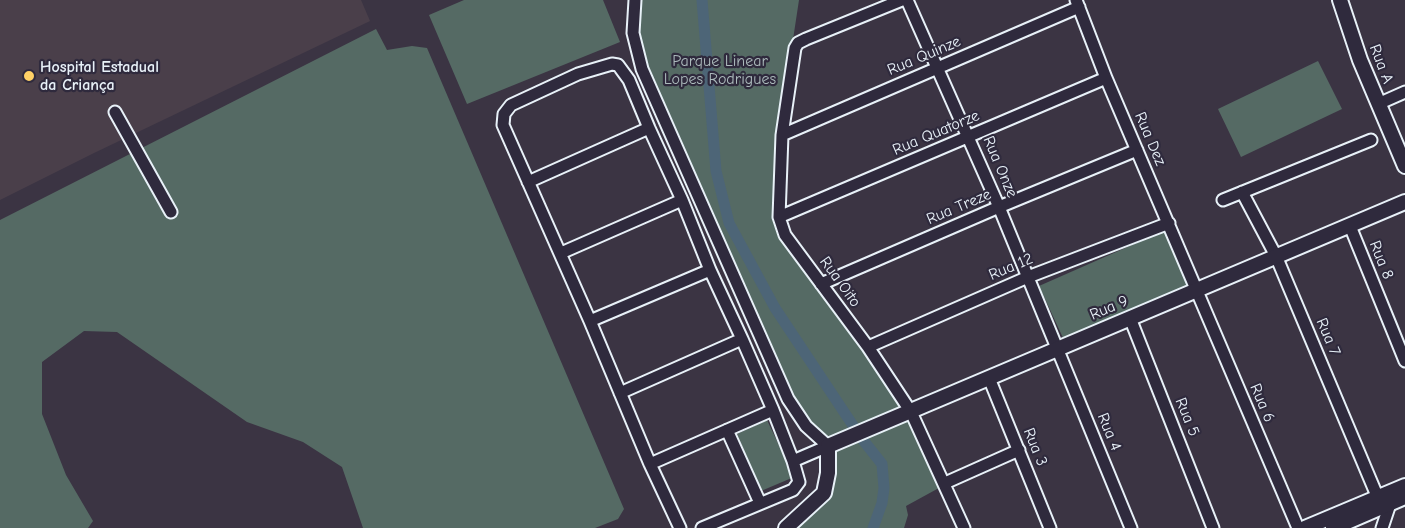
<!DOCTYPE html>
<html>
<head>
<meta charset="utf-8">
<style>
	body { margin:0 }
	canvas { display:block; background:#3b3443 }
</style>
</head>
<body>
<canvas width="1405" height="528"></canvas>
<script>
const c = document.querySelector('canvas').getContext('2d');
c.lineJoin = 'round';
function paint(path, color) {
  c.fillStyle = color;
  c.fill(path, 'evenodd');
}
function poly(rows) {
  const path = new Path2D();
  for (const r of rows) {
    path.moveTo(r[0], r[1]);
    for (let i = 2; i < r.length; i += 2) path.lineTo(r[i], r[i + 1]);
  }
  return path;
}
function trace(path, color, width, dash) {
  c.strokeStyle = color;
  c.lineWidth = width;
  c.lineCap = dash ? 'butt' : 'round';
  c.setLineDash(dash || []);
  c.stroke(path);
}
function drawText(font, color, halo, rows, align = 'center') {
  c.font = font + ' "Comic Neue",sans-serif';
  c.lineWidth = 4.5;
  c.setLineDash([]);
  c.textBaseline = 'middle';
  c.strokeStyle = halo;
  c.fillStyle = color;
  for (const [text, x, y, turn = 0] of rows) {
    c.save();
    c.translate(x, y);
    c.rotate((+turn || 0) * Math.PI / 180);
    c.textAlign = isNaN(turn) ? turn : align;
    if (halo) c.strokeText(text, 0, 0);
    c.fillText(text, 0, 0);
    c.restore();
  }
}
paint(poly([
	[0,0,361,0,370,21,94,153,0,200]
]), '#4a3f4a');
paint(poly([
	[464,0,603,0,620,42,467,104,429,15],
	[633,0,799,0,792,46,777,217,869,346,948,483,906,506,908,515,904,528,780,528,820,497,827,456,805,428,642,68],
	[376,29,387,50,412,46,427,48,624,509,618,519,595,528,363,528,342,467,303,442,247,422,117,332,84,331,42,362,42,414,66,475,93,521,88,528,0,528,0,220],
	[1318,61,1342,109,1241,157,1218,109],
	[1166,230,1190,284,1064,340,1039,286],
	[767,420,794,477,761,491,737,434]
]), '#556a64');
trace(poly([
	[702,0,716,171,729,223,775,308,854,427],
	[863,440,882,464,884,488,882,503,873,528]
]), '#4d6577', 11);
const minor = poly([
	[635,0,633,33,642,69,788,399,806,426,828,446,793,461],
	[902,0,806,39,798,43,795,48,782,135,779,217,785,235,868,347,911,412,964,528],
	[907,0,999,207,1131,528],
	[1076,0,1106,78,1298,528],
	[1378,104,1405,92],
	[115,112,171,212],
	[782,135,1079,7],
	[528,182,649,128],
	[1242,192,1276,256,1378,498],
	[1223,200,1371,140],
	[779,217,1106,78],
	[1350,226,1405,361],
	[561,253,682,200],
	[821,284,999,207,1137,150],
	[1130,318,1213,528],
	[590,321,710,270],
	[868,347,1028,277,1169,223],
	[989,378,1050,528],
	[620,393,742,339],
	[727,430,760,503],
	[650,464,773,410],
	[945,483,1019,450],
	[680,528,650,464,590,321,503,125,504,114,511,105,578,74,612,64,618,65,629,80,649,128,682,200,710,270,742,339,773,410,793,461,799,482,793,490,702,528],
	[1382,528,1390,504]
]);
const tertiary = poly([
	[1340,0,1360,60,1405,166],
	[786,528,824,493,828,473,828,446,1405,202],
	[1305,528,1405,486],
	[1333,528,1405,497]
]);
trace(minor, '#e8f1f8', 15);
trace(tertiary, '#e8f1f8', 18);
trace(minor, '#2f2a3d', 11);
trace(tertiary, '#2f2a3d', 14);
for (const [x, y, r, color] of [
	[29,76,6,"#ffd166"]
]) {
  const dot = new Path2D();
  dot.arc(x, y, r, 0, 2 * Math.PI);
  c.fillStyle = color;
  c.fill(dot);
  trace(dot, '#2f2a3d', 2);
}
drawText('16px', '#e8f1f8', '#2f2a3d', [
	["Rua Quinze",924,56,-23],
	["Rua A",1381,64,69],
	["Rua Quatorze",936,133,-23],
	["Rua Dez",1150,139,67],
	["Rua Onze",1000,167,67],
	["Rua Treze",959,207,-23],
	["Rua 8",1381,260,68],
	["Rua 12",1011,267,-23],
	["Rua Oito",840,282,54],
	["Rua 9",1109,308,-23],
	["Rua 7",1328,337,67],
	["Rua 6",1262,403,67],
	["Rua 5",1187,417,68],
	["Rua 4",1109,432,68],
	["Rua 3",1035,447,68]
]);
drawText('16px', '#adbbbd', '#2f2a3d', [
	["Parque Linear",720,61],
	["Lopes Rodrigues",720,79]
]);
drawText('bold 16px', '#e8f1f8', '#2f2a3d', [
	["Hospital Estadual",40,67],
	["da Criança",40,85]
], 'left');
</script>
</body>
</html>
